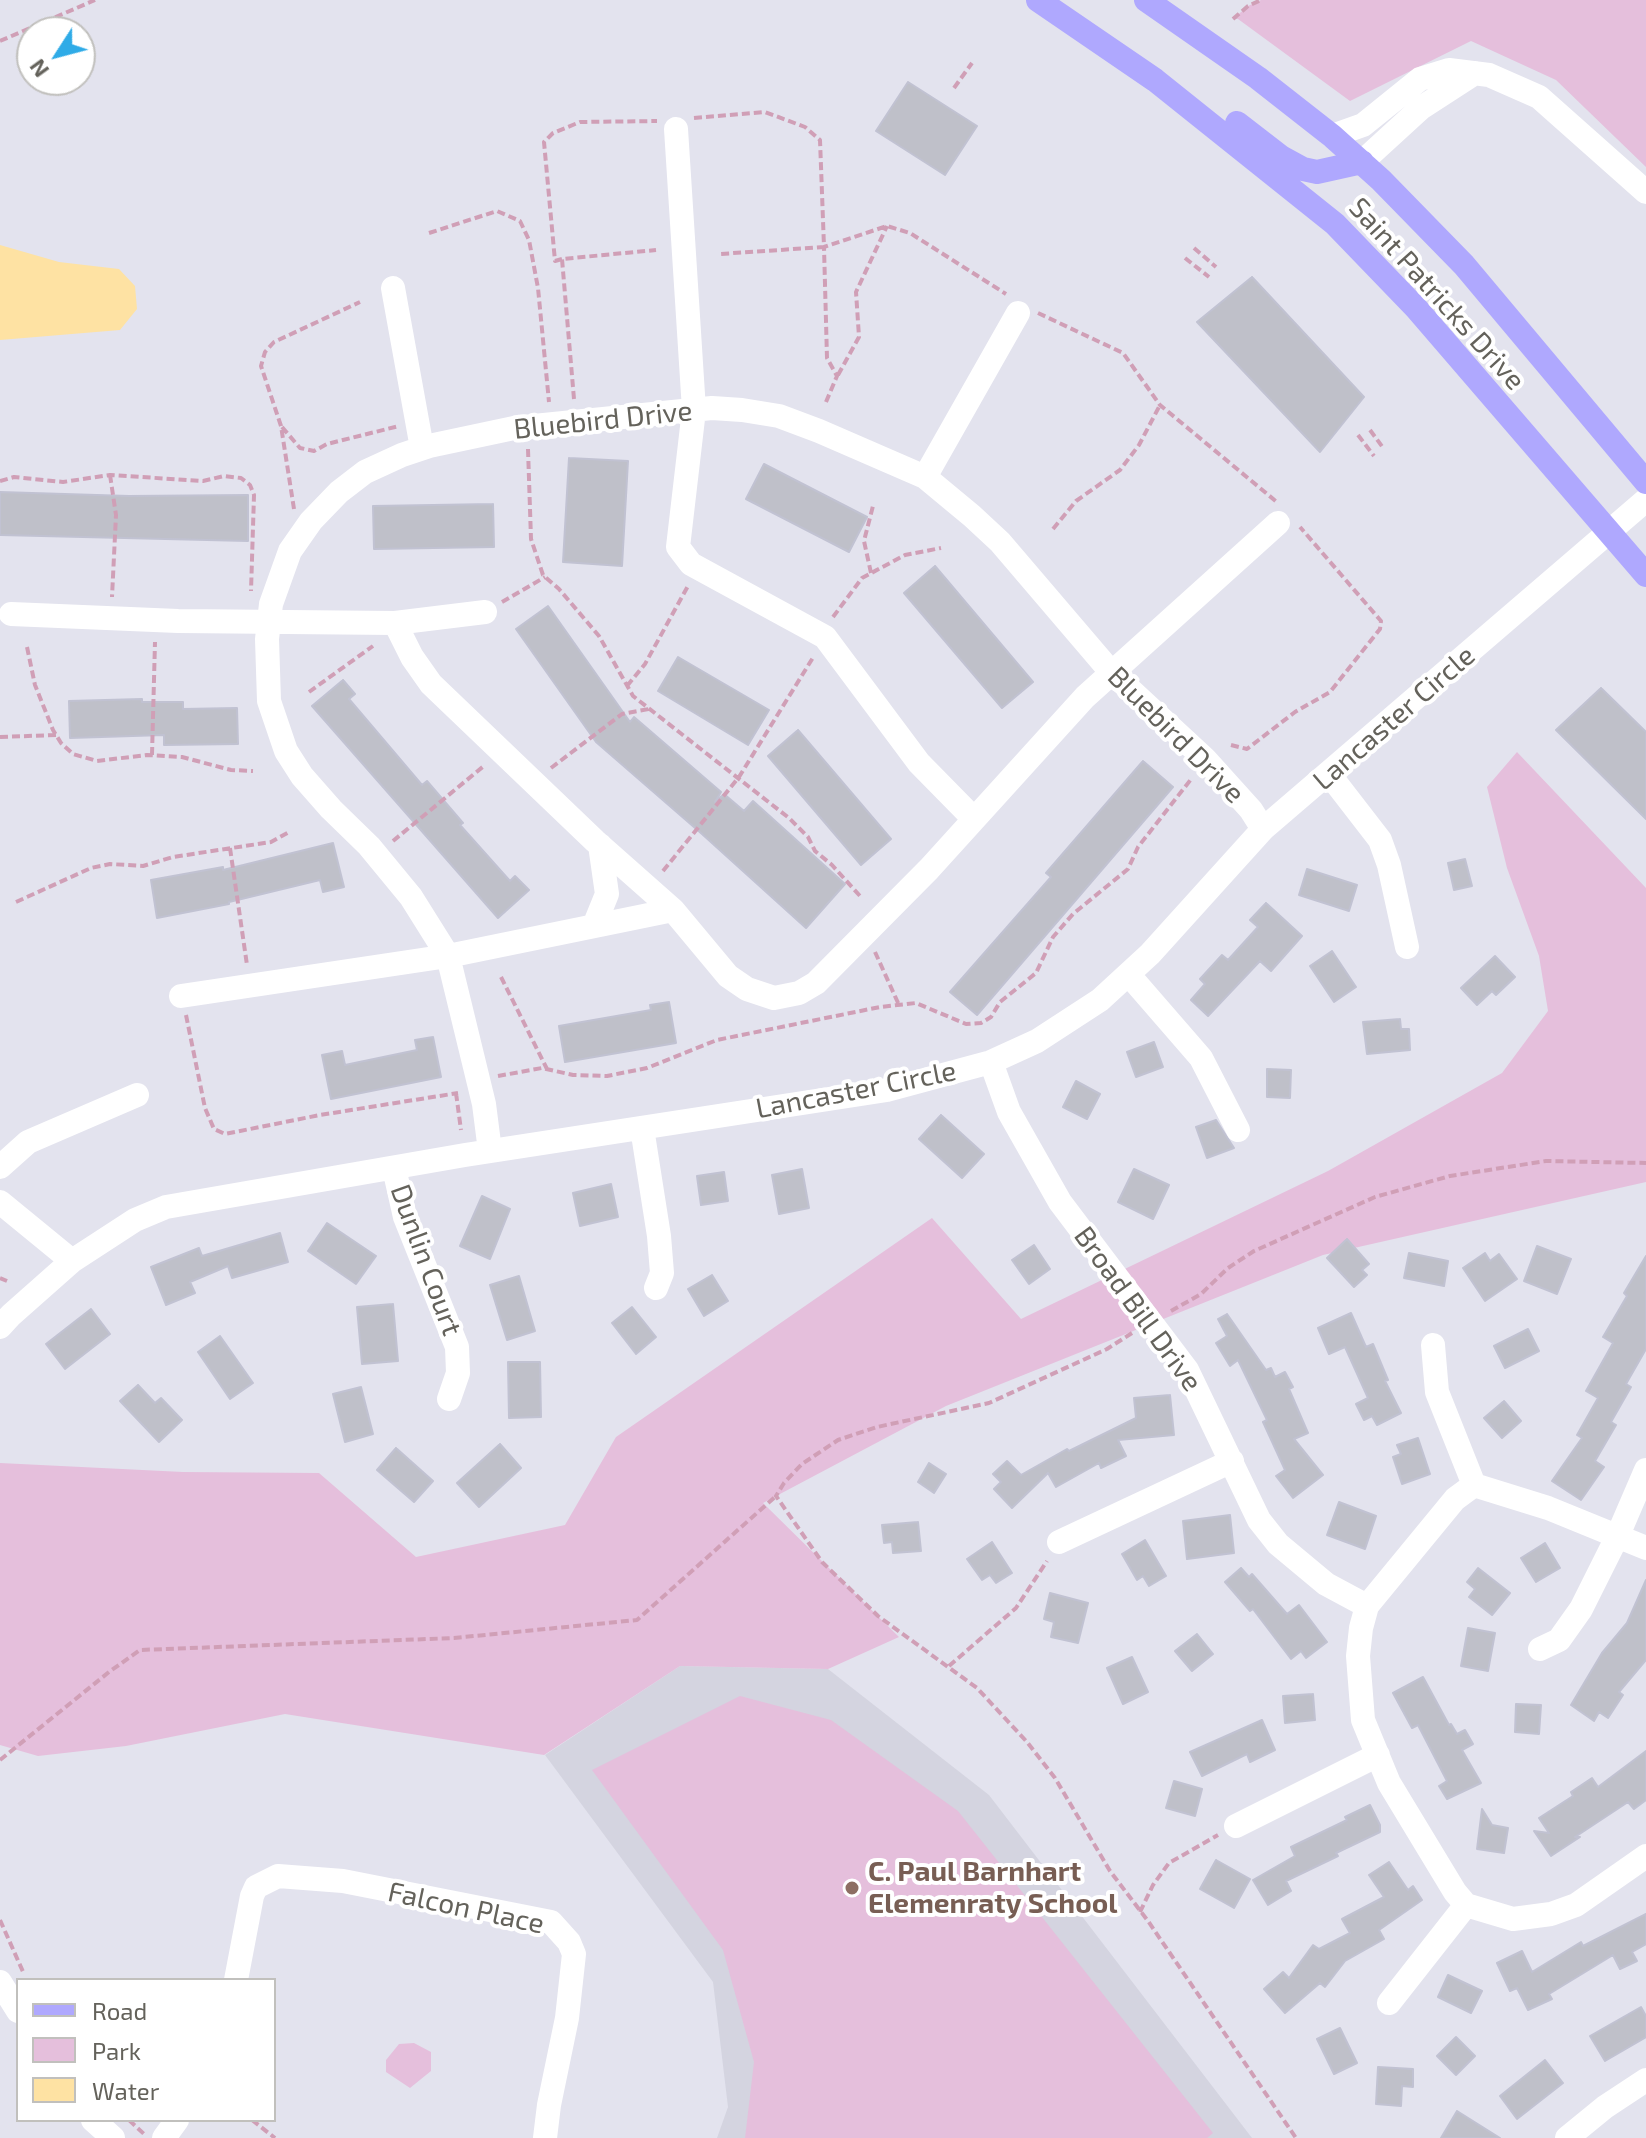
<!DOCTYPE html>
<html>
<head>
<meta charset="utf-8">
<style>
	body { margin:0 }
	#map { position:relative; width:1646px; height:2138px; overflow:hidden; background:#e3e3ee; font-family:"Exo 2",sans-serif }
	canvas { display:block }
	.legend { position:absolute; left:16px; top:1978px; width:260px; height:144px; box-sizing:border-box; background:#fff; border:2px solid #c1c0bd; margin:0; padding:10px 14px; list-style:none; font-size:24px; color:#64625b }
	.legend li { display:flex; align-items:center; gap:16px; height:40px }
	.legend b { width:40px; border:2px solid #c1c0bd }
	.north { position:absolute; left:16px; top:16px; width:80px; height:80px; box-sizing:border-box; background:#fff; border:2px solid #c1c0bd; border-radius:50%; rotate:234deg; font-size:22px; font-weight:700; line-height:32px; text-align:center; color:#64625b }
	.north::after { content:''; display:block; margin:auto; width:28px; height:36px; background:#2fabe7; clip-path:polygon(50% 0,100% 100%,50% 72%,0 100%) }
</style>
</head>
<body>
<div id="map">
<canvas width="1646" height="2138"></canvas>
<ul class="legend">
<li><b style="height:10px;background:#afa8fe"></b>Road</li>
<li><b style="height:22px;background:#e5bfdc"></b>Park</li>
<li><b style="height:22px;background:#fee2a3"></b>Water</li>
</ul>
<div class="north">N</div>
</div>
<script>
const c = document.querySelector('canvas').getContext('2d');
c.lineJoin = 'round';
function paint(path, color) {
  c.fillStyle = color;
  c.fill(path, 'evenodd');
}
function poly(rows) {
  const path = new Path2D();
  for (const r of rows) {
    path.moveTo(r[0], r[1]);
    for (let i = 2; i < r.length; i += 2) path.lineTo(r[i], r[i + 1]);
  }
  return path;
}
function trace(path, color, width, dash) {
  c.strokeStyle = color;
  c.lineWidth = width;
  c.lineCap = dash ? 'butt' : 'round';
  c.setLineDash(dash || []);
  c.stroke(path);
}
function drawText(font, color, halo, rows, align = 'center') {
  c.font = font + ' "Exo 2",sans-serif';
  c.lineWidth = 8;
  c.setLineDash([]);
  c.textBaseline = 'middle';
  c.strokeStyle = halo;
  c.fillStyle = color;
  for (const [text, x, y, turn = 0] of rows) {
    c.save();
    c.translate(x, y);
    c.rotate((+turn || 0) * Math.PI / 180);
    c.textAlign = isNaN(turn) ? turn : align;
    if (halo) c.strokeText(text, 0, 0);
    c.fillText(text, 0, 0);
    c.restore();
  }
}
paint(poly([
	[680,1666,828,1669,989,1795,1252,2138,717,2138,728,2107,713,1982,545,1755]
]), '#d4d4e0');
paint(poly([
	[1261,0,1646,0,1646,167,1556,80,1471,41,1350,101,1238,19,1233,19,1248,6],
	[1517,752,1646,888,1646,1182,1323,1255,946,1406,763,1503,899,1637,828,1669,680,1666,544,1755,285,1714,126,1746,38,1756,0,1745,0,1463,183,1472,319,1473,416,1557,565,1525,616,1437,932,1218,1021,1319,1328,1171,1502,1073,1548,1011,1539,956,1507,868,1487,787],
	[740,1696,831,1720,958,1811,1213,2133,1207,2138,745,2138,754,2062,723,1950,592,1770],
	[414,2043,431,2052,431,2071,410,2088,386,2072,386,2060,399,2044]
]), '#e5bfdc');
paint(poly([
	[0,245,59,262,119,269,135,286,137,309,120,330,0,340]
]), '#fee2a3');
const building = poly([
	[908,82,977,126,945,175,876,131,908,82],
	[1252,277,1364,397,1320,452,1197,322,1252,277],
	[569,458,628,461,622,566,563,562,569,458],
	[764,464,867,517,849,552,746,499,764,464],
	[0,492,129,496,248,495,248,541,0,535,0,492],
	[493,504,494,547,374,549,373,506,493,504],
	[935,566,1033,682,1002,708,904,593,935,566],
	[548,606,630,722,634,717,721,792,715,802,724,794,744,811,753,801,845,884,806,928,702,834,596,742,516,629,548,606],
	[678,657,769,710,748,745,658,691,678,657],
	[343,680,355,694,349,699,422,785,427,781,463,823,460,825,510,881,515,876,529,890,498,918,312,706,343,680],
	[1601,688,1646,732,1646,819,1556,730,1601,688],
	[142,699,142,702,183,702,183,709,237,708,238,744,164,745,164,735,70,738,69,701,142,699],
	[798,730,891,839,861,865,768,756,798,730],
	[1143,761,1173,787,977,1015,950,992,1051,877,1046,873,1143,761],
	[333,843,344,887,323,892,320,880,229,902,229,904,157,918,151,880,223,867,223,870,333,843],
	[1465,859,1472,886,1454,890,1448,863,1465,859],
	[1307,869,1357,885,1349,911,1299,895,1307,869],
	[1266,903,1302,936,1271,971,1260,961,1208,1016,1191,1000,1205,984,1200,979,1222,955,1228,960,1258,927,1250,920,1266,903],
	[1332,951,1356,987,1334,1002,1310,966,1332,951],
	[1495,956,1515,977,1496,995,1492,991,1477,1005,1461,988,1495,956],
	[669,1002,676,1043,565,1062,559,1026,651,1010,650,1005,669,1002],
	[1400,1019,1401,1029,1409,1029,1410,1050,1367,1054,1363,1022,1400,1019],
	[433,1037,441,1077,331,1099,322,1055,342,1051,345,1065,417,1050,415,1040,433,1037],
	[1154,1042,1163,1067,1136,1077,1127,1052,1154,1042],
	[1267,1069,1291,1070,1290,1098,1267,1097,1267,1069],
	[1076,1081,1100,1094,1087,1119,1063,1107,1076,1081],
	[941,1115,984,1154,962,1178,919,1139,941,1115],
	[1216,1120,1234,1148,1207,1158,1196,1127,1216,1120],
	[802,1169,809,1208,779,1214,772,1175,802,1169],
	[1134,1169,1169,1185,1153,1219,1118,1202,1134,1169],
	[724,1172,728,1201,701,1205,697,1176,724,1172],
	[611,1184,618,1217,580,1226,573,1193,611,1184],
	[482,1196,510,1209,490,1259,460,1246,482,1196],
	[327,1223,376,1256,356,1284,308,1251,327,1223],
	[280,1233,288,1262,232,1278,228,1266,190,1282,195,1293,166,1305,151,1267,199,1248,202,1256,280,1233],
	[1347,1239,1369,1264,1362,1270,1367,1275,1354,1287,1327,1258,1347,1239],
	[1034,1245,1050,1269,1029,1284,1012,1260,1034,1245],
	[1537,1246,1571,1259,1557,1294,1524,1281,1537,1246],
	[1409,1253,1448,1261,1444,1286,1404,1278,1409,1253],
	[1485,1253,1490,1261,1499,1254,1517,1279,1485,1301,1463,1268,1485,1253],
	[1646,1256,1646,1349,1626,1384,1631,1387,1611,1422,1616,1425,1595,1461,1604,1467,1581,1500,1552,1481,1582,1438,1577,1435,1598,1398,1586,1391,1613,1343,1603,1337,1627,1296,1624,1293,1646,1256],
	[712,1275,728,1301,704,1316,688,1289,712,1275],
	[519,1276,535,1331,507,1340,490,1285,519,1276],
	[393,1304,398,1361,362,1364,357,1307,393,1304],
	[632,1307,656,1337,636,1354,612,1323,632,1307],
	[91,1309,110,1334,65,1369,46,1344,91,1309],
	[1351,1313,1366,1347,1373,1344,1388,1380,1385,1381,1401,1413,1377,1425,1372,1416,1364,1420,1356,1404,1368,1398,1345,1347,1329,1354,1318,1328,1351,1313],
	[1227,1314,1266,1370,1271,1368,1275,1377,1285,1372,1293,1387,1289,1389,1308,1433,1294,1439,1323,1475,1293,1498,1276,1476,1285,1470,1263,1422,1267,1420,1238,1360,1230,1366,1216,1343,1227,1336,1218,1319,1227,1314],
	[1528,1329,1539,1351,1505,1368,1494,1346,1528,1329],
	[220,1336,253,1383,230,1399,198,1352,220,1336],
	[508,1362,540,1362,541,1417,509,1418,508,1362],
	[138,1385,155,1403,161,1398,182,1420,159,1442,120,1401,138,1385],
	[361,1387,373,1434,345,1442,333,1394,361,1387],
	[1170,1395,1174,1435,1118,1440,1126,1456,1101,1468,1099,1463,1056,1487,1048,1473,1012,1508,994,1489,1001,1482,993,1474,1007,1461,1021,1475,1067,1449,1069,1451,1136,1418,1134,1398,1170,1395],
	[1504,1401,1521,1421,1502,1438,1484,1418,1504,1401],
	[1418,1438,1430,1474,1402,1484,1393,1457,1401,1454,1397,1445,1418,1438],
	[500,1444,521,1468,479,1507,457,1483,500,1444],
	[396,1448,433,1481,414,1502,377,1470,396,1448],
	[929,1463,946,1474,934,1493,918,1482,929,1463],
	[1339,1502,1376,1516,1365,1549,1327,1535,1339,1502],
	[1230,1515,1234,1553,1187,1559,1183,1521,1230,1515],
	[918,1522,921,1551,893,1553,892,1542,884,1543,882,1525,918,1522],
	[1145,1540,1166,1576,1149,1586,1143,1576,1137,1580,1122,1554,1145,1540],
	[992,1542,1012,1573,996,1583,990,1575,982,1580,967,1559,992,1542],
	[1545,1543,1560,1568,1536,1582,1521,1558,1545,1543],
	[1241,1568,1249,1577,1252,1574,1287,1614,1299,1605,1327,1642,1306,1658,1301,1651,1291,1659,1253,1609,1250,1611,1225,1582,1241,1568],
	[1478,1568,1510,1593,1492,1615,1469,1597,1475,1589,1467,1582,1478,1568],
	[1646,1580,1646,1660,1619,1692,1623,1695,1608,1718,1599,1712,1594,1721,1571,1705,1602,1653,1627,1623,1646,1580],
	[1050,1593,1088,1603,1078,1643,1051,1637,1054,1622,1044,1619,1050,1593],
	[1468,1628,1495,1633,1488,1671,1461,1666,1468,1628],
	[1197,1634,1213,1654,1192,1671,1175,1651,1197,1634],
	[1132,1657,1148,1692,1123,1704,1107,1668,1132,1657],
	[1423,1677,1449,1725,1451,1724,1457,1734,1465,1730,1473,1744,1462,1750,1481,1783,1447,1799,1439,1786,1447,1781,1418,1725,1412,1728,1393,1693,1423,1677],
	[1313,1694,1315,1720,1285,1723,1283,1696,1313,1694],
	[1516,1704,1541,1705,1539,1734,1515,1732,1516,1704],
	[1262,1720,1275,1750,1250,1762,1247,1754,1202,1776,1190,1752,1262,1720],
	[1646,1751,1646,1800,1634,1809,1628,1802,1575,1837,1580,1837,1551,1856,1534,1831,1549,1833,1539,1818,1573,1796,1571,1792,1592,1778,1598,1787,1646,1751],
	[1174,1781,1202,1789,1195,1816,1166,1808,1174,1781],
	[1370,1805,1380,1825,1380,1832,1336,1853,1338,1856,1286,1881,1291,1891,1268,1905,1253,1880,1295,1856,1291,1847,1347,1820,1345,1817,1370,1805],
	[1482,1809,1492,1825,1508,1828,1504,1853,1477,1849,1482,1809],
	[1216,1860,1250,1879,1234,1908,1200,1889,1216,1860],
	[1389,1862,1408,1890,1413,1886,1422,1900,1379,1930,1384,1939,1345,1961,1325,1987,1320,1983,1285,2013,1264,1989,1283,1972,1289,1978,1313,1945,1319,1949,1350,1933,1342,1919,1384,1897,1369,1875,1389,1862],
	[1646,1914,1646,1944,1632,1952,1637,1961,1620,1969,1613,1955,1549,1994,1552,1999,1528,2010,1517,1988,1510,1991,1497,1963,1522,1951,1532,1972,1581,1942,1583,1946,1646,1914],
	[1448,1975,1482,1991,1471,2013,1438,1997,1448,1975],
	[1641,2007,1646,2016,1646,2037,1605,2061,1590,2036,1641,2007],
	[1340,2028,1357,2063,1334,2074,1317,2039,1340,2028],
	[1456,2037,1475,2056,1456,2075,1437,2056,1456,2037],
	[1545,2060,1563,2083,1517,2119,1500,2096,1545,2060],
	[1378,2067,1413,2069,1413,2087,1402,2086,1401,2106,1376,2104,1378,2067],
	[1457,2111,1500,2138,1441,2138,1457,2111]
]);
paint(building, '#bfc0c9');
trace(building, '#c1c2d2', 2);
trace(poly([
	[1233,19,1248,6,1261,0],
	[0,41,95,0],
	[954,88,972,63],
	[694,118,765,112,805,127,820,140,824,247,720,254],
	[429,233,497,211,520,221,529,240,538,288,549,402],
	[1194,248,1216,267],
	[1185,258,1209,277],
	[562,259,555,261,544,142,553,133,580,122,657,121],
	[1038,313,1123,353,1160,405,1278,503],
	[838,375,859,337,856,292,887,226],
	[574,399,562,259,656,250],
	[826,402,837,376,827,358,824,247,887,226,910,233,1006,294],
	[282,427,300,448,314,451,327,444,399,426],
	[1370,430,1384,449],
	[1358,435,1374,456],
	[528,449,531,539,543,575,559,589,599,636,633,696,789,818,808,837,815,851,832,865,860,896],
	[110,475,116,515,112,597],
	[0,481,14,477,63,482,110,475,203,481,224,476,241,478,250,485,254,495,251,591],
	[294,509,281,426,261,366,265,352,274,342,360,302],
	[1053,529,1076,501,1120,470,1139,445,1160,405],
	[871,573,864,541,873,506],
	[502,602,545,577],
	[833,617,862,578,905,555,941,548],
	[27,647,35,685,53,730,61,743,73,754,97,761,147,755,182,757,231,770,253,771],
	[627,686,645,664,688,586],
	[309,692,373,646],
	[0,737,56,735],
	[1231,745,1247,749,1295,712,1330,692,1380,629,1381,621,1300,527],
	[152,755,155,642],
	[551,768,622,714,649,709],
	[393,841,485,765],
	[230,848,247,965],
	[663,871,739,777,814,656],
	[16,902,91,868,110,864,143,866,173,857,271,842,289,832],
	[875,952,899,1005],
	[501,977,547,1069],
	[186,1015,205,1108,214,1129,225,1134,320,1115,458,1093],
	[498,1076,542,1068,573,1075,607,1076,647,1068,717,1040,880,1007,916,1003,966,1024,981,1023,991,1017,1000,1002,1036,973,1053,937,1073,914,1128,869,1138,847,1192,778],
	[456,1093,461,1130],
	[0,1278,7,1281],
	[1171,1311,1201,1294,1228,1268,1254,1251,1375,1197,1450,1176,1546,1161,1646,1163],
	[1132,1333,1107,1349,989,1403,877,1427,838,1440,802,1464,784,1483,776,1496,822,1562,878,1616,977,1688,1027,1742,1055,1778,1110,1871,1148,1921,1296,2138],
	[949,1666,1016,1608,1047,1561],
	[0,1760,109,1672,140,1650,454,1638,637,1620,776,1496],
	[1140,1912,1153,1885,1169,1863,1218,1835],
	[0,1920,24,1974],
	[129,2120,144,2134],
	[252,2120,275,2138]
]), '#d09fb6', 4, [8, 4]);
trace(poly([
	[676,129,694,410,678,547,691,564,825,637,919,763,974,819],
	[1332,136,1363,125,1420,79,1449,70,1489,75,1539,97,1646,192],
	[1362,162,1421,108,1475,73],
	[393,288,422,448],
	[925,477,1018,313],
	[11,614,178,621,395,623,485,612],
	[395,623,412,657,431,684,595,841,673,910],
	[1329,774,1380,840,1389,865,1407,947],
	[594,926,607,894,600,845],
	[1129,975,1201,1058,1238,1130],
	[181,996,448,956,673,910,728,976,747,989,774,998,799,993,816,983,929,869,1085,697,1278,523],
	[991,1062,1009,1112,1060,1202,1187,1370,1259,1520,1278,1544,1326,1584,1367,1606],
	[642,1128,659,1236,662,1273,656,1288],
	[490,1151,484,1104,448,956,411,897,369,846,331,809,302,776,286,751,269,701,267,639,271,604,290,551,311,521,339,492,365,472,402,455,429,446,514,428,712,408,742,410,779,416,819,431,925,477,972,516,1000,542,1111,672,1205,759,1251,810,1263,829],
	[0,1167,28,1142,137,1095],
	[394,1168,405,1217,457,1347,458,1373,449,1399],
	[0,1202,72,1261],
	[0,1327,11,1315,72,1261,135,1220,166,1207,465,1155,887,1090,991,1062,1037,1041,1100,1000,1150,954,1263,829,1646,500],
	[1433,1345,1437,1392,1474,1485],
	[1059,1542,1232,1461],
	[1646,1548,1548,1508,1474,1485,1455,1499,1367,1606,1361,1628,1358,1656,1363,1720,1389,1783,1455,1892,1466,1905,1513,1919,1551,1914,1576,1905,1646,1856],
	[1540,1649,1559,1640,1581,1609,1618,1535,1646,1470],
	[1236,1826,1378,1755],
	[236,1980,252,1896,256,1887,278,1876,343,1881,551,1922,569,1942,574,1954,567,2018,549,2105,545,2138],
	[0,1982,18,2011],
	[1389,2003,1466,1905],
	[93,2120,113,2138],
	[164,2138,177,2120],
	[1567,2138,1605,2107,1646,2080]
]), '#fff', 24);
trace(poly([
	[1038,0,1155,80,1335,224,1416,308,1646,575],
	[1146,0,1258,78,1332,136,1381,180,1464,265,1646,482],
	[1237,123,1281,157,1303,169,1317,172,1362,162]
]), '#afa8fe', 24);
for (const [x, y, r, color] of [
	[852,1888,8,"#8d6e63"]
]) {
  const dot = new Path2D();
  dot.arc(x, y, r, 0, 2 * Math.PI);
  c.fillStyle = color;
  c.fill(dot);
  trace(dot, '#fff', 3);
}
drawText('28px', '#64625b', '#fff', [
	["Saint Patricks Drive",1437,294,48],
	["Bluebird Drive",603,420,-6],
	["Lancaster Circle",1394,718,-41],
	["Bluebird Drive",1176,735,45],
	["Lancaster Circle",856,1090,-11],
	["Dunlin Court",426,1260,70],
	["Broad Bill Drive",1138,1309,54],
	["Falcon Place",466,1908,12]
]);
drawText('bold 28px', '#785e54', '#fff', [
	["C. Paul Barnhart",868,1872],
	["Elemenraty School",868,1904]
], 'left');
</script>
</body>
</html>
